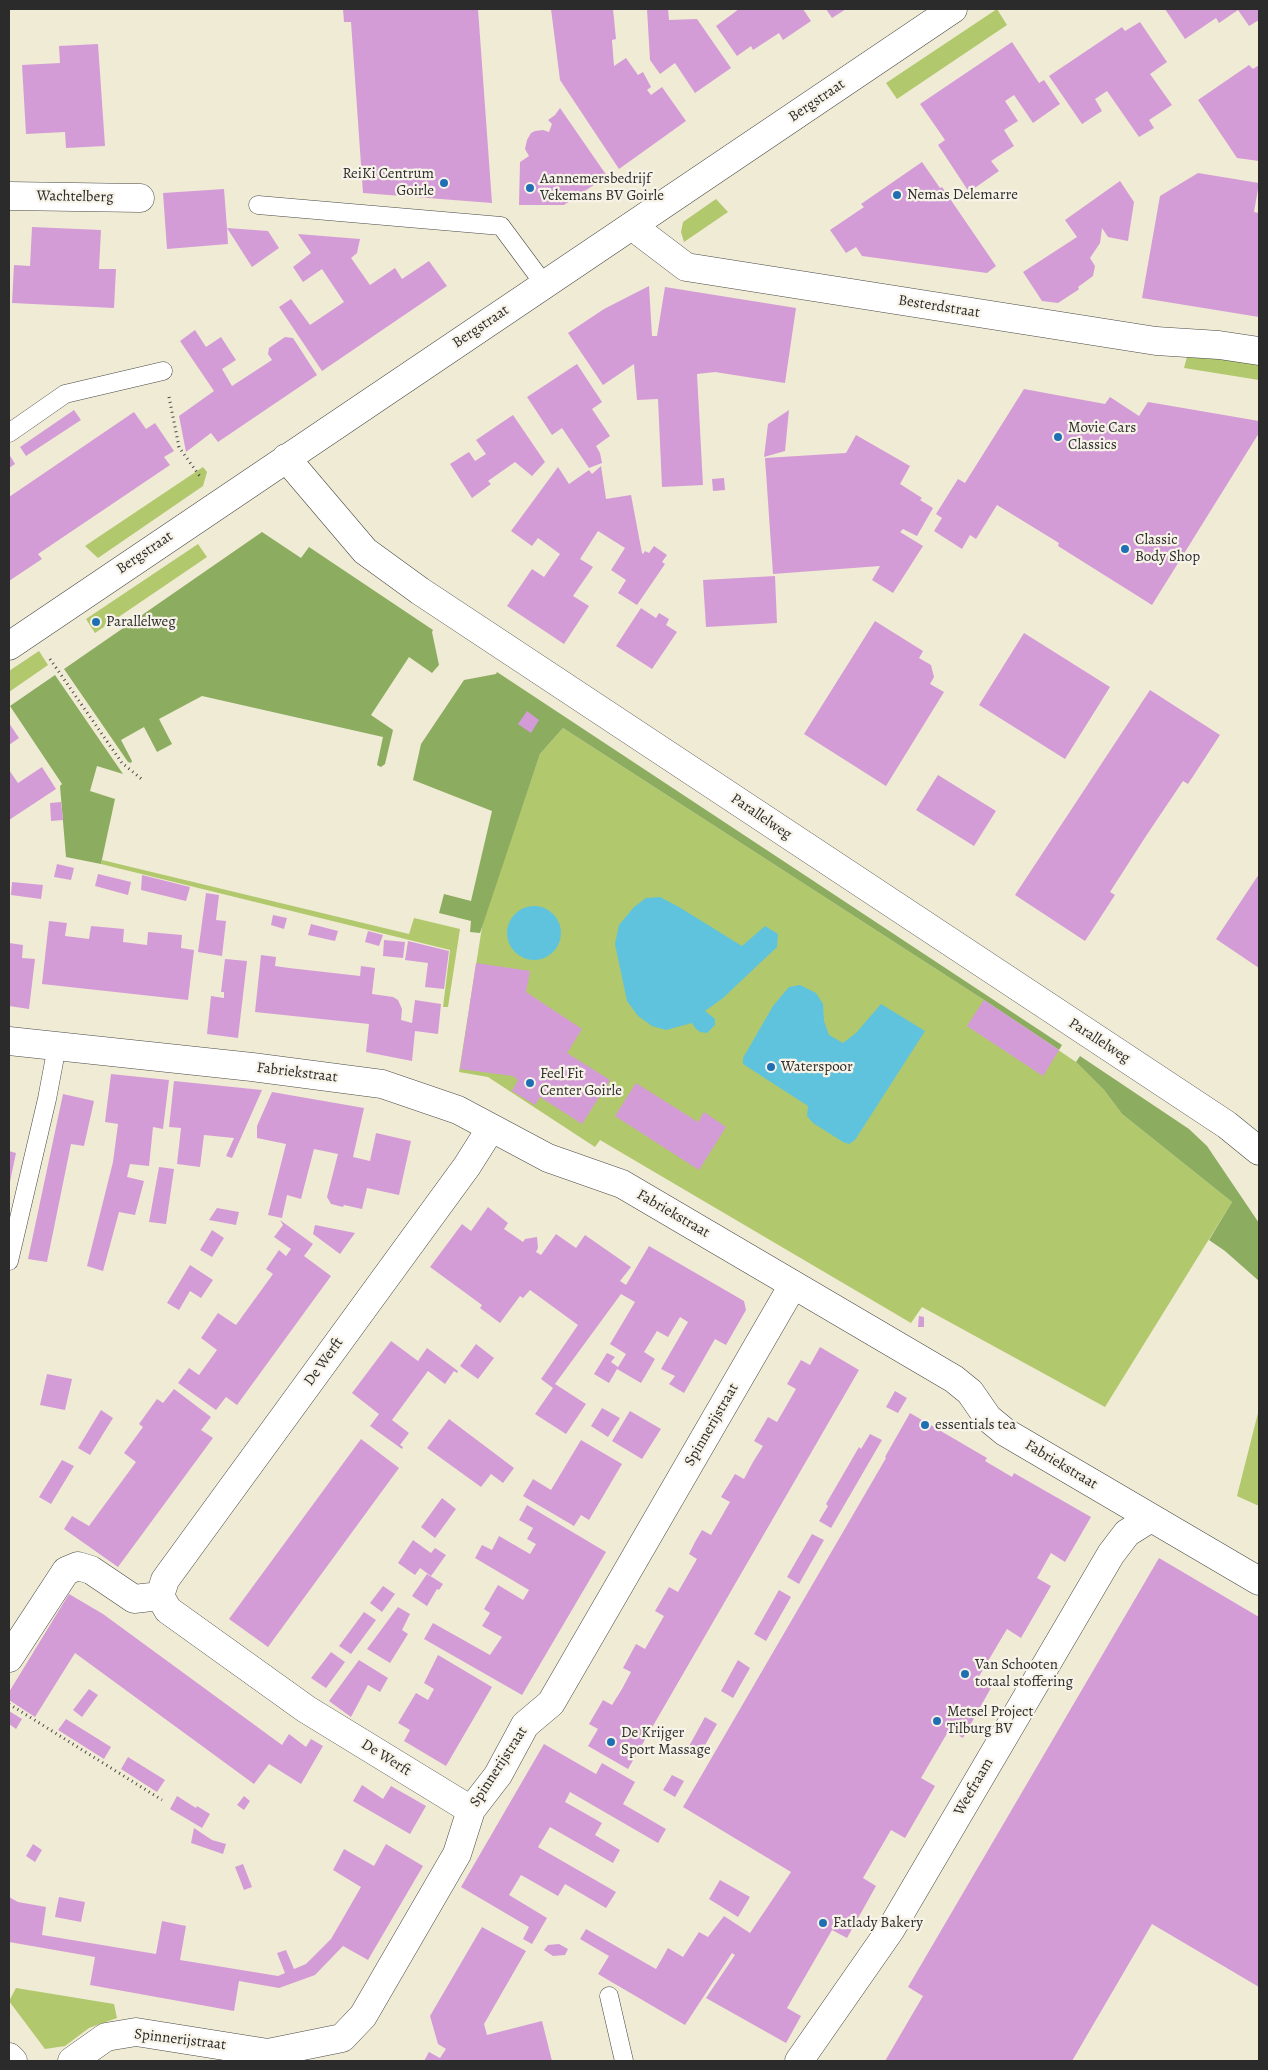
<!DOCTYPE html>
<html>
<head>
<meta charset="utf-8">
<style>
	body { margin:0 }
	#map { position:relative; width:1268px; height:2070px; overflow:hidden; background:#f0ebd5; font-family:Alegreya,serif }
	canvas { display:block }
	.frame { position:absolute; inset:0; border:10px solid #2b2b2b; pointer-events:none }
</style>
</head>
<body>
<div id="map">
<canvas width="1268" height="2070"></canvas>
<div class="frame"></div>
</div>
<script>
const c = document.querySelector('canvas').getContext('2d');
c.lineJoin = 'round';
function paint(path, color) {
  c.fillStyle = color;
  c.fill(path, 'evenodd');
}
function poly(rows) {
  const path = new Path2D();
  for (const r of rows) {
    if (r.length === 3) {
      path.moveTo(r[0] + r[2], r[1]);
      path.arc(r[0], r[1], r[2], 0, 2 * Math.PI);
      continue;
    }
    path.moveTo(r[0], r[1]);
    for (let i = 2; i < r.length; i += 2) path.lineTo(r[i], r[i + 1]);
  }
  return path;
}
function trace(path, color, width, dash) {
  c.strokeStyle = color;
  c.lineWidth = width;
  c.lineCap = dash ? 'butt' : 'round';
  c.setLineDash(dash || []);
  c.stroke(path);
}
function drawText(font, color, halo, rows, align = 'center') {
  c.font = font + ' Alegreya,serif';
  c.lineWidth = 4.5;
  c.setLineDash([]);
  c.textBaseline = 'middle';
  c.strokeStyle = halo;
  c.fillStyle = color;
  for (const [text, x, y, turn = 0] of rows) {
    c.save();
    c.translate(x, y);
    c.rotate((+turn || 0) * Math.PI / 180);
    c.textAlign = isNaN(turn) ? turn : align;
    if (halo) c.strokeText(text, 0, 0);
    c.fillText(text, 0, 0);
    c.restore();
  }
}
paint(poly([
	[997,9,1007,25,897,99,886,83],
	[716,199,728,212,684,242,681,232,683,222],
	[1205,356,1259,365,1259,380,1184,368,1187,357],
	[203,467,207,472,203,486,98,558,85,546],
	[198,544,207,557,95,633,86,619],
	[39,651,48,665,9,692,9,671],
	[563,728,984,1000,1076,1062,1104,1090,1122,1114,1232,1202,1105,1407,922,1307,911,1323,600,1140,595,1147,488,1077,459,1072,483,921,540,754],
	[102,860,409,934,414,918,460,929,448,1007,443,1007,450,950,101,864],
	[1259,1409,1259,1506,1237,1496],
	[16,1988,114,2004,117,2018,89,2028,65,2046,45,2049,9,2001]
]), '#b1c86d');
paint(poly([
	[262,532,301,558,309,547,433,630,432,632,439,665,432,673,409,657,371,715,393,730,385,764,381,767,377,765,383,737,202,696,159,719,172,744,157,752,144,727,121,740,132,761,131,763,128,762,64,669],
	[497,672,1062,1045,1059,1050,984,1000,563,728,540,754,480,933,470,932,471,921,439,913,444,894,471,901,492,811,413,780,421,744,464,680,496,674],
	[55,675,123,774,97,766,90,791,115,799,101,864,66,857,60,786,62,784,10,706],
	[1080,1056,1189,1129,1207,1146,1259,1223,1259,1281,1225,1251,1209,1240,1232,1202,1122,1114,1104,1090,1076,1062]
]), '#8cac60');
paint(poly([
	[660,897,679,907,742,946,765,926,778,934,777,947,723,998,705,1011,715,1019,715,1025,707,1033,700,1032,695,1028,692,1023,666,1030,652,1026,638,1016,627,1001,615,944,619,925,634,907,646,898],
	[534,933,27],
	[800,985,816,993,823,1004,824,1021,829,1035,843,1043,856,1033,881,1004,925,1031,855,1140,849,1144,843,1142,813,1123,807,1116,808,1106,743,1064,743,1058,773,1006,789,987]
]), '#60c3de');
paint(poly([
	[343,9,478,9,492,203,363,193,351,22,344,22],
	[551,9,613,9,616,39,612,40,614,66,626,58,638,75,643,72,651,87,647,90,651,95,662,87,686,121,619,169,560,80],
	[647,9,668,9,669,20,697,19,731,68,695,93,675,63,660,74,650,60],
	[739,9,803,9,811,21,783,40,779,33,753,50,751,46,737,56,716,26],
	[826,9,846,9,832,18],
	[1165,9,1259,9,1259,20,1249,26,1238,10,1219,23,1216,18,1185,39],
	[1140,22,1167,62,1150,74,1172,105,1149,120,1154,128,1139,137,1107,91,1095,99,1102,111,1082,124,1049,76,1122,27,1125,31],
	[1012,42,1039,83,1044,80,1060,104,1033,123,1014,95,1005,101,1018,121,1004,130,1014,146,991,161,999,171,969,192,938,145,945,140,920,104],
	[98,44,105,146,66,148,65,132,26,134,22,65,60,63,59,46],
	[1249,65,1253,69,1259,65,1259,161,1237,158,1198,100],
	[560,108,607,176,564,205,519,205,520,162,529,156,525,149,527,140,531,133,535,131,543,130,549,132,552,124,548,120,555,115],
	[922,162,940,188,942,187,996,266,987,273,862,256,856,247,846,253,830,230,864,207,861,204],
	[1198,173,1259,183,1254,212,1259,213,1259,317,1142,298,1160,196],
	[1120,181,1134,202,1128,241,1108,237,1102,228,1100,243,1090,258,1095,266,1093,276,1078,287,1079,289,1078,290,1058,303,1042,301,1023,272,1077,237,1065,220],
	[224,189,227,228,268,231,279,248,252,267,227,228,228,244,167,249,163,193],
	[32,227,101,230,99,269,116,269,114,308,12,303,14,265,30,266],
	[298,234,360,239,357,253,351,258,370,285,395,268,402,279,429,261,447,286,322,371,279,307,291,299,310,325,344,302,322,269,303,282,293,267,311,253],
	[649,286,652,336,657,336,665,287,796,308,785,383,715,372,697,374,703,485,662,487,658,399,637,400,634,364,603,385,568,333,604,309],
	[195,330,206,347,221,337,236,360,222,369,232,386,272,360,268,354,269,348,285,337,293,338,317,375,218,442,211,433,186,452,179,416,214,391,180,341],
	[577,364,602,402,592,409,610,436,596,446,600,453,602,463,589,468,562,428,552,435,527,397],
	[1024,389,1105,404,1110,397,1139,416,1148,402,1259,421,1259,433,1152,605,1058,546,1059,543,997,505,976,539,970,535,962,549,934,531,942,518,936,514,958,479,965,483],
	[74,410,81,420,26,456,20,447],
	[789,410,785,451,764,457,768,424],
	[134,412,146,429,155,423,174,451,164,457,170,465,38,554,42,559,9,581,9,497],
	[513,415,545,462,532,476,515,462,488,481,491,484,472,498,450,464,469,452,475,461,486,454,476,440],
	[856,435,910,466,900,484,922,498,920,500,933,508,917,536,903,529,900,532,923,546,893,593,872,580,880,566,773,574,765,458,846,453],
	[9,454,15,464,9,468],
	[601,466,606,499,631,495,642,553,643,554,645,551,649,553,654,546,667,555,662,562,665,564,637,605,618,593,626,580,611,570,625,548,598,531,580,559,593,567,573,596,589,606,564,644,507,606,532,569,544,577,560,554,538,538,532,546,511,531,558,467,569,484,589,470,592,474],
	[724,478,725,490,713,491,712,479],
	[775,576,777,623,706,627,703,580],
	[641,608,656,618,659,613,669,619,666,625,677,632,652,669,616,646],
	[875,621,923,651,919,658,931,665,934,677,930,684,944,692,886,786,804,734],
	[1024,633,1110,687,1065,759,979,705],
	[1150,690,1220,735,1188,784,1183,781,1146,836,1110,892,1115,895,1085,941,1015,895],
	[527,711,539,720,531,733,518,724],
	[9,723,19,738,9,745],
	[42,767,56,789,9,820,9,770,18,783],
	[938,775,996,811,974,846,916,810],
	[61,802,63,820,51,821,50,803],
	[57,864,74,868,71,880,54,877],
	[98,874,131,882,128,895,95,886],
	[1259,874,1259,968,1216,939],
	[142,875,190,887,186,901,141,890],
	[12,882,43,885,41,899,11,895],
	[206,893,219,895,216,920,226,921,222,956,198,952],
	[273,915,287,918,284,929,271,925],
	[49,921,67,923,65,936,89,939,91,926,124,929,123,942,147,945,148,932,182,935,181,948,194,950,188,1000,42,984],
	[311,924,338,931,335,941,308,935],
	[368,931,383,935,379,946,365,942],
	[384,940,405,942,403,958,383,956],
	[408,941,449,951,444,989,425,987,428,963,405,960],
	[9,943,23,945,22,958,35,959,29,1009,9,1006],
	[261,955,276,957,275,966,289,968,360,976,361,966,375,968,372,994,393,997,398,1000,402,1009,401,1020,412,1023,415,1000,441,1004,438,1034,415,1031,412,1061,366,1052,369,1024,255,1012],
	[225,959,247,961,238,1038,207,1034,211,996,224,998,224,992,221,992],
	[476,963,530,971,526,992,582,1029,567,1053,610,1080,582,1124,540,1097,535,1105,512,1091,518,1080,513,1076,460,1069],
	[984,1000,1059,1050,1043,1076,967,1026],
	[111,1074,169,1080,163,1129,153,1127,149,1166,130,1164,127,1177,144,1181,135,1215,119,1212,103,1271,87,1266,113,1162,118,1124,105,1122],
	[174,1081,262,1090,232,1158,226,1156,234,1138,204,1135,200,1167,177,1164,181,1128,169,1127],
	[636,1083,698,1122,704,1112,726,1127,699,1170,615,1116],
	[272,1092,364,1108,353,1157,370,1161,376,1133,411,1141,399,1195,367,1188,362,1209,344,1205,343,1207,331,1204,327,1197,338,1154,314,1149,301,1199,287,1195,282,1218,268,1215,286,1144,257,1138,257,1126],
	[63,1094,94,1101,84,1146,71,1144,47,1262,28,1259],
	[9,1151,16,1153,10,1182,9,1182],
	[159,1167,174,1169,166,1224,149,1222],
	[488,1207,508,1223,504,1229,523,1242,525,1239,537,1237,538,1248,536,1252,541,1255,556,1234,576,1248,585,1235,631,1267,620,1281,626,1285,649,1246,744,1301,746,1310,726,1345,715,1339,684,1393,669,1384,675,1376,661,1369,688,1322,680,1317,668,1337,657,1331,644,1352,655,1359,641,1383,617,1369,609,1383,594,1374,607,1353,615,1357,611,1362,618,1367,626,1354,610,1344,635,1302,621,1294,555,1384,586,1404,566,1434,535,1414,553,1388,541,1379,578,1325,530,1290,523,1298,520,1296,500,1323,480,1308,482,1305,430,1267,462,1224,471,1231],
	[217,1208,239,1212,236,1225,209,1220],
	[280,1220,313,1244,304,1256,331,1276,237,1405,226,1397,216,1410,178,1383,189,1368,199,1375,217,1350,201,1338,218,1313,236,1325,273,1274,266,1269,279,1250,286,1256,291,1249,274,1237,283,1225],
	[315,1225,355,1233,340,1254,313,1234],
	[212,1230,224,1238,212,1257,200,1250],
	[190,1265,213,1280,201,1298,190,1291,179,1310,167,1303],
	[919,1316,924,1317,924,1327,918,1327],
	[391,1341,418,1361,427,1348,458,1371,457,1373,454,1371,445,1384,428,1371,392,1420,409,1433,400,1445,403,1447,402,1449,370,1426,379,1414,352,1393],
	[476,1344,494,1358,478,1379,460,1366],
	[820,1347,859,1370,628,1769,588,1746,598,1729,589,1724,603,1700,612,1705,622,1689,631,1672,623,1668,636,1644,645,1649,664,1616,655,1611,669,1587,678,1592,697,1559,689,1554,695,1542,702,1530,711,1535,730,1502,721,1497,735,1474,744,1479,753,1462,763,1446,754,1441,768,1417,777,1422,796,1389,787,1384,801,1360,810,1365],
	[47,1374,72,1379,65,1410,40,1405],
	[174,1389,211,1417,201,1430,213,1438,118,1567,64,1529,72,1516,89,1526,136,1462,124,1453,143,1427,139,1424,157,1399,163,1403],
	[895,1391,907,1398,898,1413,886,1407],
	[602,1408,620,1418,608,1437,591,1426],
	[101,1410,113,1418,90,1455,78,1448],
	[630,1411,661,1429,642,1459,612,1441],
	[910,1413,987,1458,985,1461,1012,1477,1014,1473,1091,1517,1065,1562,1051,1553,1037,1578,1051,1586,1021,1638,1007,1629,978,1678,992,1686,963,1738,949,1730,921,1778,935,1786,905,1838,891,1830,863,1878,876,1886,847,1938,832,1930,787,2008,801,2016,786,2043,706,1998,735,1955,732,1953,685,2025,598,1974,609,1956,580,1939,586,1929,656,1969,668,1948,683,1957,699,1932,708,1937,724,1916,750,1933,791,1872,683,1807,886,1458,885,1457],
	[449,1419,514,1468,503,1483,491,1474,481,1487,427,1448],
	[870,1434,882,1440,831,1528,819,1521,828,1506,826,1504,859,1447,861,1449],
	[361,1439,399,1468,268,1647,229,1619],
	[581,1440,622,1464,589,1520,581,1515,574,1526,523,1496,533,1479,551,1490],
	[62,1460,74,1466,51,1504,39,1497],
	[442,1498,456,1509,435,1538,421,1527],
	[527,1505,606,1552,522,1695,424,1639,433,1623,490,1655,502,1637,482,1626,490,1613,484,1609,498,1585,523,1600,529,1590,475,1558,482,1545,492,1550,499,1536,530,1554,536,1544,527,1539,533,1528,519,1520],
	[812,1534,824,1540,799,1584,787,1577],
	[413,1540,431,1553,435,1548,446,1555,431,1576,420,1568,415,1575,398,1563],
	[1159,1558,1259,1617,1259,1987,1152,1924,1072,2061,885,2061,923,1996,908,1987],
	[427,1574,443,1584,439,1590,437,1589,427,1606,412,1596],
	[383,1586,395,1594,382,1612,370,1603],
	[779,1590,791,1597,766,1641,754,1634],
	[69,1594,103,1614,282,1745,289,1734,306,1747,311,1739,323,1746,301,1784,269,1764,254,1784,75,1653,35,1717,9,1700,9,1692],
	[398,1607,410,1614,402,1630,408,1634,390,1663,367,1649],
	[364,1612,376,1620,351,1654,339,1646],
	[331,1652,345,1662,326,1688,311,1678],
	[438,1655,492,1687,446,1766,404,1741,410,1730,398,1723,416,1693,428,1700,434,1689,424,1683],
	[359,1660,388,1678,380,1692,368,1685,351,1717,329,1701],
	[738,1660,750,1668,733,1698,721,1691],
	[89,1689,98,1695,82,1717,73,1710],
	[9,1711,22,1719,16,1729,9,1724],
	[705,1717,717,1724,700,1754,688,1748],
	[66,1719,111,1747,104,1759,58,1730],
	[544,1744,596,1774,602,1763,635,1782,623,1804,666,1829,658,1843,570,1792,565,1802,602,1823,595,1835,620,1850,613,1863,550,1827,538,1847,616,1892,606,1908,565,1884,558,1896,521,1875,509,1895,547,1918,532,1944,523,1939,529,1927,461,1887],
	[128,1757,165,1780,157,1792,121,1769],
	[672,1775,684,1781,675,1797,663,1790],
	[362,1785,383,1799,391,1786,426,1806,410,1834,353,1801],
	[177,1796,196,1808,197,1806,210,1814,202,1828,170,1809],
	[244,1796,250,1801,244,1810,237,1805],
	[194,1828,212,1840,226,1844,223,1854,191,1843],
	[33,1844,42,1850,35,1862,26,1856],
	[386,1844,423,1866,368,1960,343,1946,315,1975,279,1988,239,1981,234,2011,90,1985,95,1957,9,1942,9,1897,18,1902,46,1907,42,1935,156,1954,162,1921,186,1926,180,1960,278,1976,285,1973,277,1953,286,1950,294,1969,306,1964,331,1939,361,1887,333,1870,344,1849,374,1866],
	[243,1864,252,1887,244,1890,235,1867],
	[720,1880,750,1897,738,1917,709,1899],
	[59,1897,85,1902,81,1922,55,1917],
	[482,1927,526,1951,484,2024,487,2035,542,2021,552,2061,424,2061,429,2052,440,2058,446,2049,438,2044,430,2016],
	[559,1944,568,1949,565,1955,553,1956,544,1950,548,1945]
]), '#d49cd7');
const service = poly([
	[258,205,501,226,544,284],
	[9,433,65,394,163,371],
	[9,1261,47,1099,57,1046],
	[609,1996,624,2061]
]);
const minor = poly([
	[9,196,140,198],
	[632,226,686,267,1156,341,1219,345,1259,351],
	[9,1041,252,1067,382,1084,458,1110,548,1158,622,1184,954,1379,970,1392,988,1418,1005,1432,1259,1581],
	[9,1658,66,1571,78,1566,91,1570,134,1599,160,1596],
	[471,1810,306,1709,168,1610,160,1596,165,1580,467,1166,491,1128],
	[9,2057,13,2061],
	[72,2061,106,2037,136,2032,268,2053,342,2038,363,2016,457,1854,471,1810,498,1775,525,1725,551,1703,793,1285],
	[799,2061,891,1929,1111,1554,1127,1533,1151,1518]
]);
const tertiary = poly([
	[286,458,365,551,420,591,1227,1125,1259,1151],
	[9,646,953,9]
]);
trace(service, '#494844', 19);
trace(minor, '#494844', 29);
trace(tertiary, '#494844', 29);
trace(poly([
	[169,397,179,447,201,478],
	[50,659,122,763,144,781],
	[9,1704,162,1800]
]), '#494844', 3, [1, 4]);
trace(service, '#fff', 18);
trace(minor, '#fff', 28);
trace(tertiary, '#fff', 28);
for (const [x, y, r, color] of [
	[444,183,5,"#1f6fb2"],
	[530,188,5,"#1f6fb2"],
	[897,195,5,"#1f6fb2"],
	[1058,437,5,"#1f6fb2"],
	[1125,549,5,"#1f6fb2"],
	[96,622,5,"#1f6fb2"],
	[771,1067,5,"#1f6fb2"],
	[530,1083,5,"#1f6fb2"],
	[925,1425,5,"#1f6fb2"],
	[965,1674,5,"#1f6fb2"],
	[937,1721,5,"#1f6fb2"],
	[611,1742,5,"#1f6fb2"],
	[823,1923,5,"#1f6fb2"]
]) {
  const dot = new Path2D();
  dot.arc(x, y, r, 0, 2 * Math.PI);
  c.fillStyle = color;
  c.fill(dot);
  trace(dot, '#f7f3e8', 2);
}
drawText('15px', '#2b2b2b', '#f7f3e8', [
	["Bergstraat",817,101,-34],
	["Wachtelberg",75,197,1],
	["Besterdstraat",939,307,9],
	["Bergstraat",481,327,-34],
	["Bergstraat",145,553,-34],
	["Parallelweg",761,817,34],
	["Parallelweg",1099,1041,33],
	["Fabriekstraat",297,1073,7],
	["Fabriekstraat",673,1214,30],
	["De Werft",324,1362,-54],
	["Spinnerijstraat",712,1425,-60],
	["Fabriekstraat",1061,1465,31],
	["De Werft",386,1758,32],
	["Spinnerijstraat",499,1767,-57],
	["Weefraam",974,1787,-60],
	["Spinnerijstraat",180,2040,7]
]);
drawText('15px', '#2b2b2b', '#f7f3e8', [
	["ReiKi Centrum",434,174,"right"],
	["Goirle",434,191,"right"],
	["Aannemersbedrijf",540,179],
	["Vekemans BV Goirle",540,196],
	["Nemas Delemarre",907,195],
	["Movie Cars",1068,428],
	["Classics",1068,445],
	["Classic",1135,540],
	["Body Shop",1135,557],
	["Parallelweg",106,622],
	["Waterspoor",781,1067],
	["Feel Fit",540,1074],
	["Center Goirle",540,1091],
	["essentials tea",935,1425],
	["Van Schooten",975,1665],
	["totaal stoffering",975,1682],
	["Metsel Project",947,1712],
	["Tilburg BV",947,1729],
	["De Krijger",621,1733],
	["Sport Massage",621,1750],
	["Fatlady Bakery",833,1923]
], 'left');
</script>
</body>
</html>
